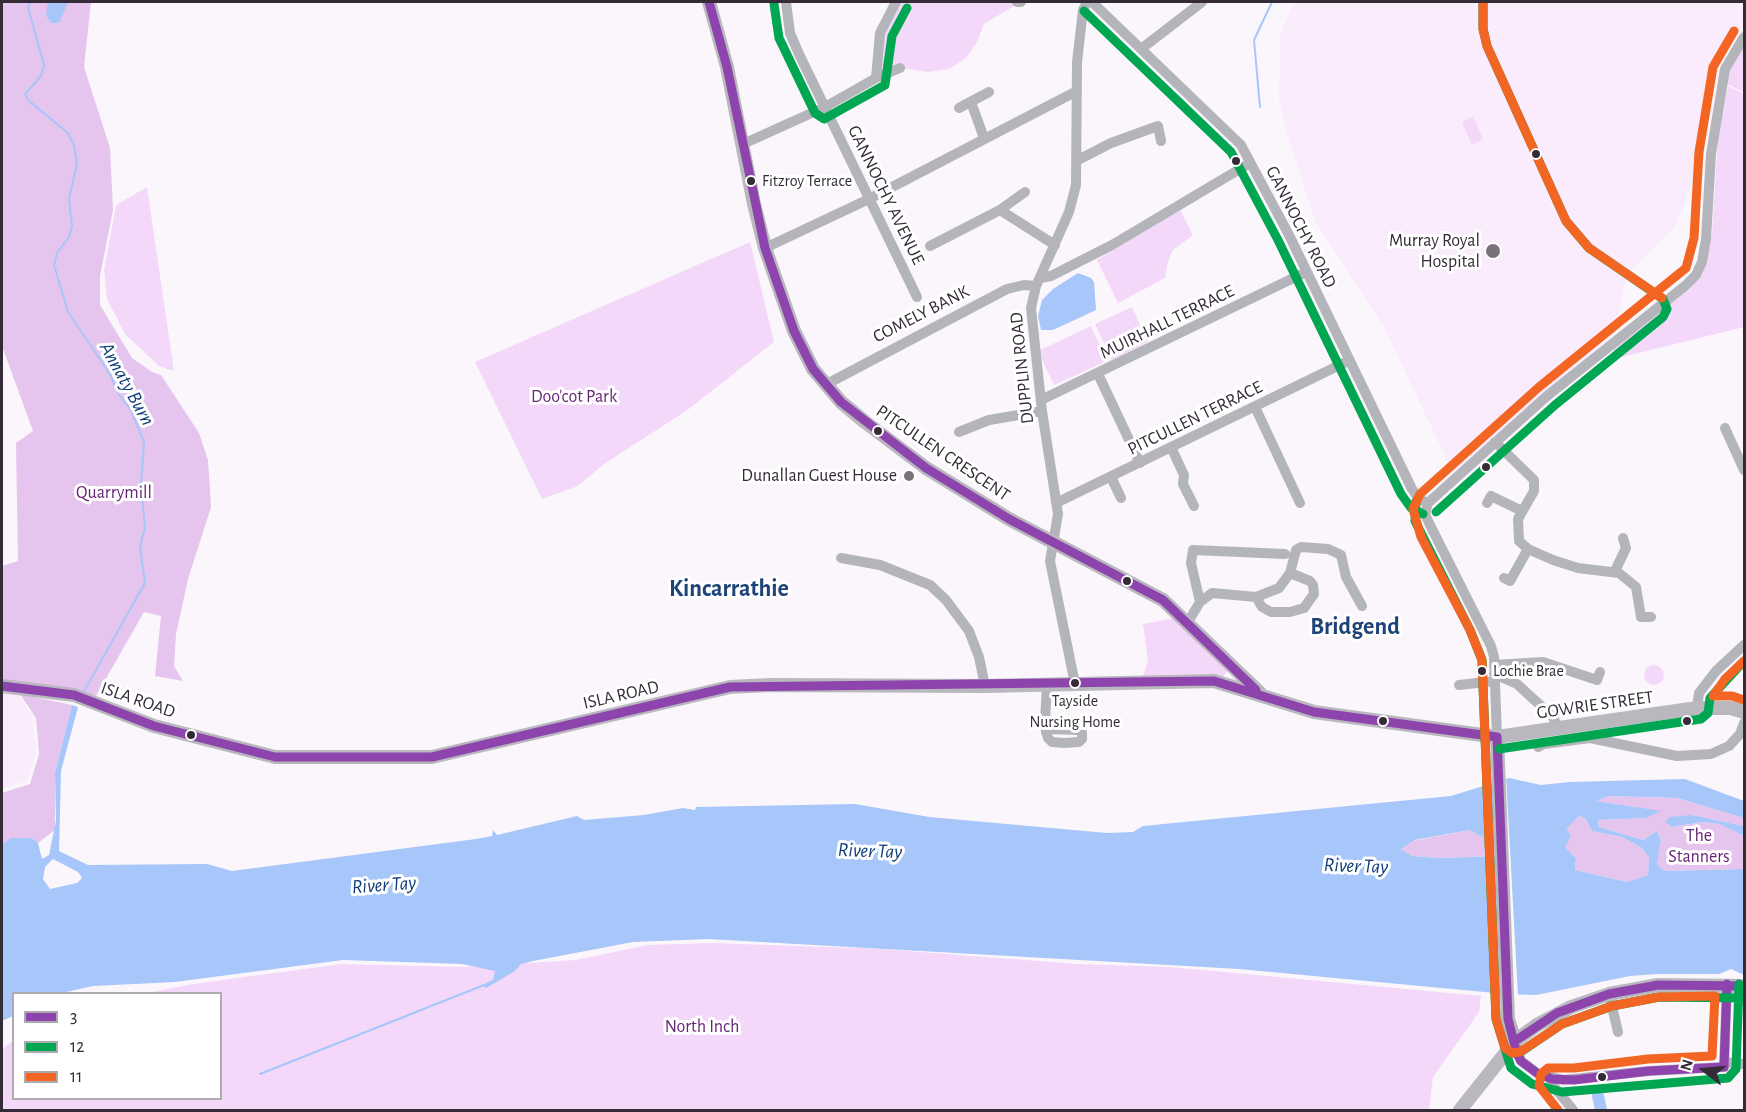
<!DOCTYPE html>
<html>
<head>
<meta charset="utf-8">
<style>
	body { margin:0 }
	#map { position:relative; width:1746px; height:1112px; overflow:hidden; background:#fbf6fb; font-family:"Alegreya Sans",sans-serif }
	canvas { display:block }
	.frame { position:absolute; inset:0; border:3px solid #342b36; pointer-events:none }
	.legend { position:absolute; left:12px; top:992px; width:210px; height:108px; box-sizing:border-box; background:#fff; border:2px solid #aeaaaf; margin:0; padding:8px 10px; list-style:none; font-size:18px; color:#342b36 }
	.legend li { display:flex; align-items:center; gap:12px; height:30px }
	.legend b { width:30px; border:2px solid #aeaaaf }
	.north { position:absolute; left:1674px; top:1040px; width:60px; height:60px; -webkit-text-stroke:4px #fff; paint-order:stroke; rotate:286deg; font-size:16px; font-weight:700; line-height:24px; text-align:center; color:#342b36 }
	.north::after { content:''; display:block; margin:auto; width:21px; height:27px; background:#342b36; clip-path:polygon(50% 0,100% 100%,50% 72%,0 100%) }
</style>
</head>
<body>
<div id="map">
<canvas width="1746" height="1112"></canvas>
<div class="frame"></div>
<ul class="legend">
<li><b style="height:8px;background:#8e44ad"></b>3</li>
<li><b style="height:8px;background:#00a651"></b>12</li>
<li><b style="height:8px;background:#f26522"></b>11</li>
</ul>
<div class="north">N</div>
</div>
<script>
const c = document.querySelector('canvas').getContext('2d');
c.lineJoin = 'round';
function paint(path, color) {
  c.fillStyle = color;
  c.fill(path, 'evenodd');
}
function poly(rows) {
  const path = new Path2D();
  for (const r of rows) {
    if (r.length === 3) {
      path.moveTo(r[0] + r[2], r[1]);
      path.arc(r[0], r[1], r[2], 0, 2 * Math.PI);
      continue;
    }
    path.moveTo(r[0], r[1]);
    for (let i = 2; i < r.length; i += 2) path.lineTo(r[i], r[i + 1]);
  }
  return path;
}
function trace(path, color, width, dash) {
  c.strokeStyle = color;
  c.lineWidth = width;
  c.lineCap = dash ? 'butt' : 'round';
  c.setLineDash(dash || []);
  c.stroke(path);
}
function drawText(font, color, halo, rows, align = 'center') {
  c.font = font + ' "Alegreya Sans",sans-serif';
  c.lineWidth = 6;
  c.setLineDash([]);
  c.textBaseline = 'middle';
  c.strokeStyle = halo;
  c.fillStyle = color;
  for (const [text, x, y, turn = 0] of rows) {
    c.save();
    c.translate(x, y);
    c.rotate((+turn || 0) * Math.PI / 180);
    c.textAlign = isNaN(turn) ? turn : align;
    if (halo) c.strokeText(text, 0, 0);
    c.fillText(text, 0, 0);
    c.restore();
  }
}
paint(poly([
	[1294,2,1744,2,1744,26,1718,63,1698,163,1686,200,1674,228,1627,274,1615,333,1453,473,1384,327,1316,223,1286,131,1279,99,1280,35],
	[2,691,17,693,33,717,36,755,27,781,2,789]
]), '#faecfd');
paint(poly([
	[896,2,1017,2,1019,3,984,24,977,42,966,58,949,69,928,72,900,68,876,78,880,33],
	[1744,37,1744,92,1724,83],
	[1728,86,1744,94,1744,327,1618,358,1612,349,1689,290,1703,273,1712,234,1718,137],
	[1473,116,1483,139,1472,145,1462,122],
	[147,187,174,371,159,366,125,334,107,299,104,270,116,205],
	[1180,210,1193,235,1173,250,1168,261,1165,278,1118,303,1097,260],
	[750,242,774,342,686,411,604,464,578,486,542,499,475,362],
	[1132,307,1148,342,1112,360,1095,324],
	[1091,326,1107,361,1054,385,1038,351],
	[1176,618,1228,669,1222,679,1141,681,1148,661,1143,624],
	[1654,675,10],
	[712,943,882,949,1077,964,1170,967,1481,996,1479,1012,1433,1077,1429,1110,2,1110,2,1049,13,1041,14,1098,220,1098,220,994,147,993,193,984,341,964,462,967,576,960,648,945]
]), '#f3d8f9');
paint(poly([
	[2,2,91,2,84,67,110,148,113,210,100,276,100,305,132,358,152,372,161,375,199,433,208,460,211,507,188,579,176,634,174,666,183,681,155,676,161,616,144,612,96,696,2,681,2,566,18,561,16,443,33,431,2,346],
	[20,694,72,705,55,773,55,830,38,843,32,838,12,838,2,844,2,793,30,784,39,754,36,718],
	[1609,796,1677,798,1744,818,1744,826,1692,815,1673,827,1702,822,1721,824,1744,836,1744,869,1664,871,1657,864,1661,840,1657,831,1643,840,1599,827,1598,820,1646,818,1635,807,1595,801],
	[1579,816,1585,818,1592,831,1622,837,1642,848,1649,858,1648,875,1627,882,1575,870,1576,858,1565,847,1565,829],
	[1469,830,1500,846,1500,856,1439,858,1412,856,1401,849,1413,841]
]), '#e5c4ed');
paint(poly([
	[48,2,68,2,59,23,51,23,46,15],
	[1078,273,1091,278,1094,282,1096,310,1053,330,1041,330,1038,316,1042,300,1053,289],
	[72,705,78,707,61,771,59,851,88,865,207,864,232,871,476,839,492,836,493,830,497,835,577,816,584,820,644,815,683,808,695,810,696,807,855,804,929,817,1107,833,1133,832,1143,826,1451,796,1509,778,1541,785,1570,782,1685,779,1744,801,1744,818,1677,798,1609,796,1596,801,1661,811,1646,818,1598,820,1599,827,1643,840,1657,831,1661,840,1657,864,1664,871,1744,869,1744,975,1731,969,1719,974,1657,974,1630,976,1536,995,1506,994,1239,969,708,939,633,942,533,961,521,964,515,971,486,988,482,985,493,980,495,971,462,964,343,960,175,982,93,986,62,993,14,994,13,1016,2,1021,2,844,11,838,32,838,38,843,42,859,49,855,56,821,55,773],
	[1579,816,1585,818,1592,831,1622,837,1642,848,1649,858,1648,875,1627,882,1575,870,1576,858,1565,847,1571,836,1566,829],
	[1469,830,1500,846,1500,856,1439,858,1412,856,1401,849,1415,840],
	[53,859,78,872,82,878,77,883,50,889,43,879,45,867],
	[1692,815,1744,826,1744,836,1720,824,1702,822,1672,827,1665,822,1670,817]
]), '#a7c6f9');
paint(poly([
	[1506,775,1518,996,1505,997,1495,777]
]), '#fbf6fb');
trace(poly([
	[30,2,28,8,44,65,41,76,25,94,28,100,68,133,74,145,77,164,69,198,72,227,69,237,57,253,54,265,68,312,110,374,119,395,131,410,144,442,141,485,145,528,140,546,145,583,83,693],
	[1260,107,1254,40,1272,2],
	[260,1074,484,985]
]), '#a7c6f9', 2);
trace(poly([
	[1598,1096,1601,1110]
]), '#a7c6f9', 12);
trace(poly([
	[786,2,790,33,799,54,917,297],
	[1017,2,1021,2],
	[1092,2,1241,145,1289,235,1412,489,1419,499,1428,503],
	[1141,49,1202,2],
	[876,78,900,68],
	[971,102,984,138],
	[959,108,989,92],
	[743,144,825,107,876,78,880,33,896,2],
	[1078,160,1111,143,1158,126,1161,141],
	[1000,210,1025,192],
	[930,246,1000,210,1055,245],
	[765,248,869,199,1077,91],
	[1040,278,1051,276,1112,245,1250,163],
	[1098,374,1140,463],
	[825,385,1007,289,1024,285,1036,286],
	[1041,400,1306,272],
	[1255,407,1300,503],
	[1725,428,1744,470],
	[959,432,989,420,1042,411],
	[1495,442,1534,480,1534,491,1518,519,1519,541,1528,549,1553,560,1578,568,1619,573,1636,587,1641,617,1651,617],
	[1171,447,1184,475,1183,484,1194,506],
	[1111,477,1121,498],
	[1056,503,1348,361],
	[1428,503,1547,396,1685,286,1696,275,1702,262,1706,239,1711,154,1725,69,1744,37],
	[1428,503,1425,514,1429,523,1491,646,1494,657,1497,737],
	[1487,503,1491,496,1522,511],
	[841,558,880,565,930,585,946,600,969,631,979,657,985,686],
	[1615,571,1626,548,1623,538],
	[1504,578,1510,581,1528,549],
	[1256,597,1262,607,1271,612,1290,612,1304,608,1314,594,1313,585,1310,581,1290,573],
	[1200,602,1191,563,1193,550,1285,554],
	[1188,622,1200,602,1212,593,1256,597,1279,588,1290,573,1296,550,1301,547,1328,549,1341,555,1346,577,1362,606],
	[1494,665,1543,662,1597,680,1600,672],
	[1494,674,1517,684,1553,717,1558,728],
	[1075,684,1050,561,1058,514,1042,411,1031,308,1036,286,1069,212,1076,185,1077,62,1083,10,1087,2],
	[1459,685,1495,681],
	[1697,708,1699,693,1716,671,1744,645],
	[1046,729,1078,730,1082,732,1082,739,1079,742,1064,743,1052,742,1048,738,1046,732,1045,721,1047,685],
	[1538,747,1544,744,1590,738,1677,756,1711,754,1729,746,1740,734,1744,723],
	[1609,994,1618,1032],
	[1515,1041,1521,1061,1537,1073,1563,1080,1649,1071,1724,1067,1727,984],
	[1724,1062,1744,1064],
	[1552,1079,1551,1083,1573,1110]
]), '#b4b5ba', 10);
trace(poly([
	[709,2,727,67,754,204,765,248,794,331,813,369,841,402,865,422,926,468,1009,519,1163,600,1260,693],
	[2,686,74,695,154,726,275,757,432,757,730,687,771,685,985,686,1214,681,1314,712,1497,737,1697,708,1731,708,1744,712],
	[1497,737,1508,1019,1515,1041],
	[1460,1110,1515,1041,1537,1025,1571,1007,1609,994,1658,985,1744,986]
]), '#b8b8be', 14);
trace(poly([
	[709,2,727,67,765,248,794,331,813,369,841,402,926,468,1009,519,1163,600,1256,690],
	[2,686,74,695,154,726,275,757,432,757,730,687,1214,681,1314,712,1497,737,1508,1019,1517,1054,1521,1061,1537,1073,1552,1079,1574,1080,1649,1071,1724,1067,1727,984],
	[1515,1041,1557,1013,1609,994,1658,985,1744,986]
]), '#8e44ad', 9);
trace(poly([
	[774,4,779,38,815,113,824,119,885,85,892,36,907,8],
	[1084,11,1231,152,1278,240,1401,494,1411,508,1423,514],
	[1416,501,1415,521,1470,630,1482,660,1496,1019,1511,1068,1532,1084,1562,1092,1728,1078,1736,1069,1739,984],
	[1436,512,1555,405,1663,317,1667,309,1663,299,1589,248,1566,221,1487,46,1483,29,1483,2],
	[1499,749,1701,719,1708,713,1710,698,1744,661],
	[1522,1051,1562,1024,1612,1006,1659,997,1744,998]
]), '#00a651', 9);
trace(poly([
	[1483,2,1483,29,1487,46,1566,221,1589,248,1662,298],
	[1744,661,1725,679,1713,696,1732,696,1744,700],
	[1558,1110,1539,1086,1541,1074,1548,1068,1574,1068,1648,1059,1712,1056,1715,996,1659,997,1612,1006,1562,1024,1520,1052,1512,1053,1505,1048,1496,1019,1482,660,1470,630,1421,537,1413,509,1420,494,1539,387,1686,268,1694,238,1699,152,1713,67,1734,31]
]), '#f26522', 9);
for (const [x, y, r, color] of [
	[1536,154,5,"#342b36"],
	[1236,161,5,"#342b36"],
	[751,181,5,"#342b36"],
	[1493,251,8,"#7a727b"],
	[878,431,5,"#342b36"],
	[1486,467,5,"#342b36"],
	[909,476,6,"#7a727b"],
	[1127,581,5,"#342b36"],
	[1482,671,5,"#342b36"],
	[1075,683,5,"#342b36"],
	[1383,721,5,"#342b36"],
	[1687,721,5,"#342b36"],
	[191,735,5,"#342b36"],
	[1602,1077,5,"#342b36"]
]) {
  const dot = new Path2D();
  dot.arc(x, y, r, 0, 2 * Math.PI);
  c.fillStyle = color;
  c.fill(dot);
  trace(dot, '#fff', 2);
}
drawText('16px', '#342b36', '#fff', [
	["Fitzroy Terrace",762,181],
	["Lochie Brae",1493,671],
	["Tayside",1075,701,"center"],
	["Nursing Home",1075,722,"center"]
], 'left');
drawText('18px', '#342b36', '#fff', [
	["GANNOCHY AVENUE",886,195,64],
	["GANNOCHY ROAD",1301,227,63],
	["COMELY BANK",921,314,-27],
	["MUIRHALL TERRACE",1167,322,-26],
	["DUPPLIN ROAD",1022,368,-96],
	["PITCULLEN TERRACE",1195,418,-26],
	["PITCULLEN CRESCENT",943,453,34],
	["ISLA ROAD",621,695,-13],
	["ISLA ROAD",138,700,19],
	["GOWRIE STREET",1595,705,-8]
]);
drawText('18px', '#342b36', '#fff', [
	["Murray Royal",1480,241],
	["Hospital",1480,262],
	["Dunallan Guest House",897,476]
], 'right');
drawText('18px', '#672576', '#fff', [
	["Doo'cot Park",574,397],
	["Quarrymill",114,493],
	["The",1699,836],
	["Stanners",1699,857],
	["North Inch",702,1027]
]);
drawText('italic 20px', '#103c79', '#fff', [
	["Annaty Burn",127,384,61],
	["River Tay",870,851,2],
	["River Tay",1356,866,2],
	["River Tay",384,885,-4]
]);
drawText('bold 24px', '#1d4378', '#fff', [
	["Kincarrathie",729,589],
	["Bridgend",1355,627]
]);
</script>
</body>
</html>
